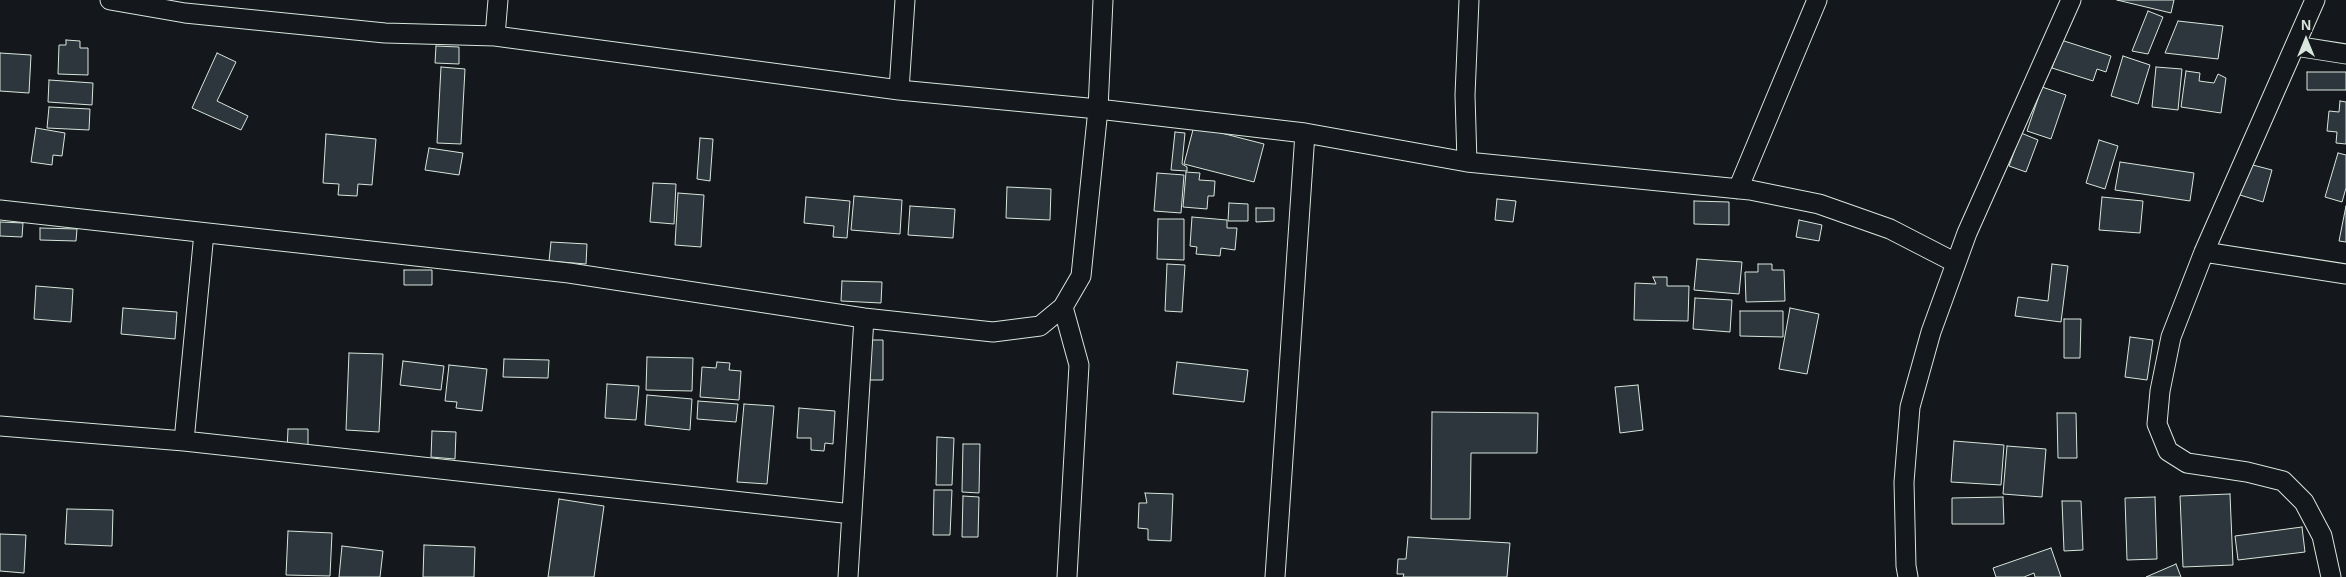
<!DOCTYPE html>
<html>
<head>
<meta charset="utf-8">
<style>
	body { margin:0 }
	#map { position:relative; width:2346px; height:577px; overflow:hidden; background:#14181c; font-family:Helvetica,sans-serif }
	canvas { display:block }
	.north { position:absolute; left:2281px; top:15px; width:50px; height:50px; -webkit-text-stroke:4px #14181c; paint-order:stroke; rotate:0deg; font-size:14px; font-weight:700; line-height:20px; text-align:center; color:#d8e6dc }
	.north::after { content:''; display:block; margin:auto; width:18px; height:22px; background:#d8e6dc; clip-path:polygon(50% 0,100% 100%,50% 72%,0 100%) }
</style>
</head>
<body>
<div id="map">
<canvas width="2346" height="577"></canvas>
<div class="north">N</div>
</div>
<script>
const c = document.querySelector('canvas').getContext('2d');
c.lineJoin = 'round';
function paint(path, color) {
  c.fillStyle = color;
  c.fill(path, 'evenodd');
}
function poly(rows) {
  const path = new Path2D();
  for (const r of rows) {
    path.moveTo(r[0], r[1]);
    for (let i = 2; i < r.length; i += 2) path.lineTo(r[i], r[i + 1]);
  }
  return path;
}
function trace(path, color, width, dash) {
  c.strokeStyle = color;
  c.lineWidth = width;
  c.lineCap = dash ? 'butt' : 'round';
  c.setLineDash(dash || []);
  c.stroke(path);
}
const building = poly([
	[2117,0,2174,0,2171,13,2117,0],
	[2148,11,2163,17,2148,54,2132,51,2148,11],
	[2178,21,2223,26,2218,59,2165,53,2178,21],
	[66,40,80,41,80,48,88,48,88,75,58,74,59,45,66,45,66,40],
	[2061,40,2111,56,2106,72,2097,69,2093,81,2052,68,2061,40],
	[436,46,459,47,459,64,435,63,436,46],
	[0,53,31,55,29,93,0,91,0,53],
	[217,53,236,62,217,101,248,116,241,130,192,108,217,53],
	[2123,56,2150,65,2138,104,2111,96,2123,56],
	[441,67,465,69,461,144,437,143,441,67],
	[2156,67,2182,69,2178,110,2152,107,2156,67],
	[2186,71,2200,73,2199,81,2214,83,2218,74,2226,78,2221,113,2181,107,2186,71],
	[2307,72,2346,72,2346,90,2307,90,2307,72],
	[49,80,93,83,92,105,48,102,49,80],
	[2042,87,2066,95,2051,139,2027,131,2042,87],
	[2340,101,2346,102,2346,144,2336,143,2337,132,2327,131,2329,111,2339,112,2340,101],
	[49,107,90,109,89,130,47,128,49,107],
	[1194,126,1264,144,1254,182,1184,164,1194,126],
	[36,128,65,133,62,156,53,155,52,165,31,162,36,128],
	[1175,132,1185,133,1182,164,1187,167,1187,171,1171,170,1175,132],
	[2021,133,2038,140,2026,172,2009,166,2021,133],
	[326,134,376,139,372,185,358,184,357,196,338,195,339,184,323,183,326,134],
	[700,138,713,139,710,181,697,179,700,138],
	[2099,140,2118,146,2105,189,2086,183,2099,140],
	[429,148,463,153,459,175,425,170,429,148],
	[2338,153,2346,155,2346,188,2342,202,2325,197,2338,153],
	[2120,162,2194,173,2190,201,2115,190,2120,162],
	[2249,164,2272,170,2263,202,2240,195,2249,164],
	[1186,172,1200,173,1199,180,1215,181,1214,196,1208,196,1207,209,1183,207,1186,172],
	[1157,173,1184,175,1181,213,1154,211,1157,173],
	[653,183,676,184,674,224,650,222,653,183],
	[1007,187,1051,189,1050,220,1006,218,1007,187],
	[678,193,704,195,701,247,675,245,678,193],
	[854,196,902,200,900,234,851,230,854,196],
	[806,197,850,201,847,238,833,237,834,226,804,223,806,197],
	[2102,197,2143,201,2140,233,2099,230,2102,197],
	[1497,199,1516,201,1513,222,1495,220,1497,199],
	[1694,201,1729,202,1729,225,1694,224,1694,201],
	[1229,203,1248,204,1248,221,1228,221,1229,203],
	[910,206,955,209,953,238,908,235,910,206],
	[2346,206,2346,242,2339,241,2346,206],
	[1256,208,1274,208,1274,221,1256,222,1256,208],
	[1192,217,1227,220,1227,228,1237,228,1235,250,1221,248,1220,256,1196,254,1197,247,1190,246,1192,217],
	[1158,219,1184,219,1184,260,1157,259,1158,219],
	[1799,220,1822,225,1819,241,1796,237,1799,220],
	[0,222,23,223,22,237,0,236,0,222],
	[40,228,77,229,76,241,40,240,40,228],
	[551,242,587,244,586,264,549,261,551,242],
	[1697,259,1742,262,1739,294,1694,290,1697,259],
	[1167,264,1185,265,1182,312,1165,311,1167,264],
	[1758,264,1772,264,1772,270,1784,270,1785,301,1746,302,1745,272,1758,272,1758,264],
	[2052,264,2068,266,2061,322,2015,316,2018,297,2048,301,2052,264],
	[404,270,432,270,432,285,404,285,404,270],
	[1653,277,1667,277,1667,286,1689,286,1688,321,1634,320,1635,283,1656,284,1653,277],
	[842,281,882,282,881,303,841,301,842,281],
	[36,286,73,289,71,322,34,319,36,286],
	[1695,298,1732,300,1730,332,1693,329,1695,298],
	[123,308,177,312,175,339,121,334,123,308],
	[1790,308,1819,314,1807,374,1779,369,1790,308],
	[1740,311,1783,311,1783,337,1740,336,1740,311],
	[2064,319,2081,319,2080,358,2064,358,2064,319],
	[2130,337,2153,340,2147,380,2125,377,2130,337],
	[867,340,883,340,883,380,867,380,867,340],
	[349,353,383,354,379,432,346,430,349,353],
	[647,357,693,358,692,391,646,390,647,357],
	[504,359,549,360,548,378,503,377,504,359],
	[403,361,444,366,441,390,400,385,403,361],
	[717,362,730,363,729,370,741,371,739,400,700,397,702,367,716,368,717,362],
	[1177,362,1248,370,1244,402,1173,394,1177,362],
	[449,365,487,369,482,411,456,408,457,402,445,401,449,365],
	[607,384,639,386,636,420,605,418,607,384],
	[1638,385,1643,430,1620,433,1615,387,1638,385],
	[647,395,692,399,690,430,645,425,647,395],
	[698,401,738,404,736,422,697,419,698,401],
	[744,404,774,406,767,484,737,482,744,404],
	[799,408,835,411,833,444,825,443,824,451,811,450,811,438,797,438,799,408],
	[1432,412,1538,413,1537,453,1471,453,1470,519,1431,519,1432,412],
	[2057,413,2076,413,2077,458,2058,458,2057,413],
	[288,429,308,429,308,451,287,451,288,429],
	[432,431,456,432,455,459,431,457,432,431],
	[937,437,954,438,952,485,936,485,937,437],
	[1954,441,2004,445,2001,485,1951,482,1954,441],
	[963,444,980,444,979,493,962,492,963,444],
	[2007,446,2046,449,2042,497,2003,494,2007,446],
	[934,490,952,490,950,535,933,535,934,490],
	[1145,493,1173,494,1171,541,1148,540,1148,529,1138,528,1139,503,1147,503,1145,493],
	[2230,494,2233,565,2183,567,2180,496,2230,494],
	[963,496,979,497,978,537,962,537,963,496],
	[2003,497,2004,524,1952,524,1952,498,2003,497],
	[2155,497,2157,559,2127,560,2125,498,2155,497],
	[559,499,604,506,594,577,548,577,559,499],
	[2062,501,2081,501,2083,550,2064,551,2062,501],
	[67,509,113,510,112,546,65,544,67,509],
	[2302,527,2305,552,2238,560,2235,536,2302,527],
	[288,531,332,533,330,576,286,575,288,531],
	[0,534,26,535,24,573,0,571,0,534],
	[1408,537,1510,543,1507,577,1403,577,1404,574,1397,574,1398,559,1406,559,1408,537],
	[424,545,475,547,474,577,423,577,424,545],
	[342,546,383,551,380,577,339,577,342,546],
	[2051,548,2061,577,2035,577,2034,573,2024,577,1996,577,1993,568,2051,548],
	[2176,564,2181,577,2146,577,2176,564]
]);
paint(building, '#2c363c');
trace(building, '#d8e6dc', 1);
const minor = poly([
	[110,0,185,13,385,33,495,36,899,90,1098,109,1305,133,1467,162,1750,190,1819,204,1890,229,1956,263],
	[2315,0,2204,252,2171,337,2160,391,2157,424,2168,451,2187,463,2247,472,2283,481,2304,502,2322,536,2331,577],
	[495,36,498,0],
	[2295,46,2346,54],
	[899,90,905,0],
	[1467,162,1465,95,1469,0],
	[1738,189,1817,0],
	[0,210,569,273,864,318,993,332,1040,326,1063,307,1081,276,1098,109,1103,0],
	[2204,252,2346,274],
	[1063,307,1079,365,1067,577],
	[0,426,184,441,852,514],
	[184,441,204,233],
	[848,577,864,318],
	[1275,577,1305,133],
	[1908,577,1906,566,1904,482,1910,407,1931,332,1967,233,2071,0]
]);
trace(minor, '#d8e6dc', 21);
trace(minor, '#14181c', 19);
</script>
</body>
</html>
